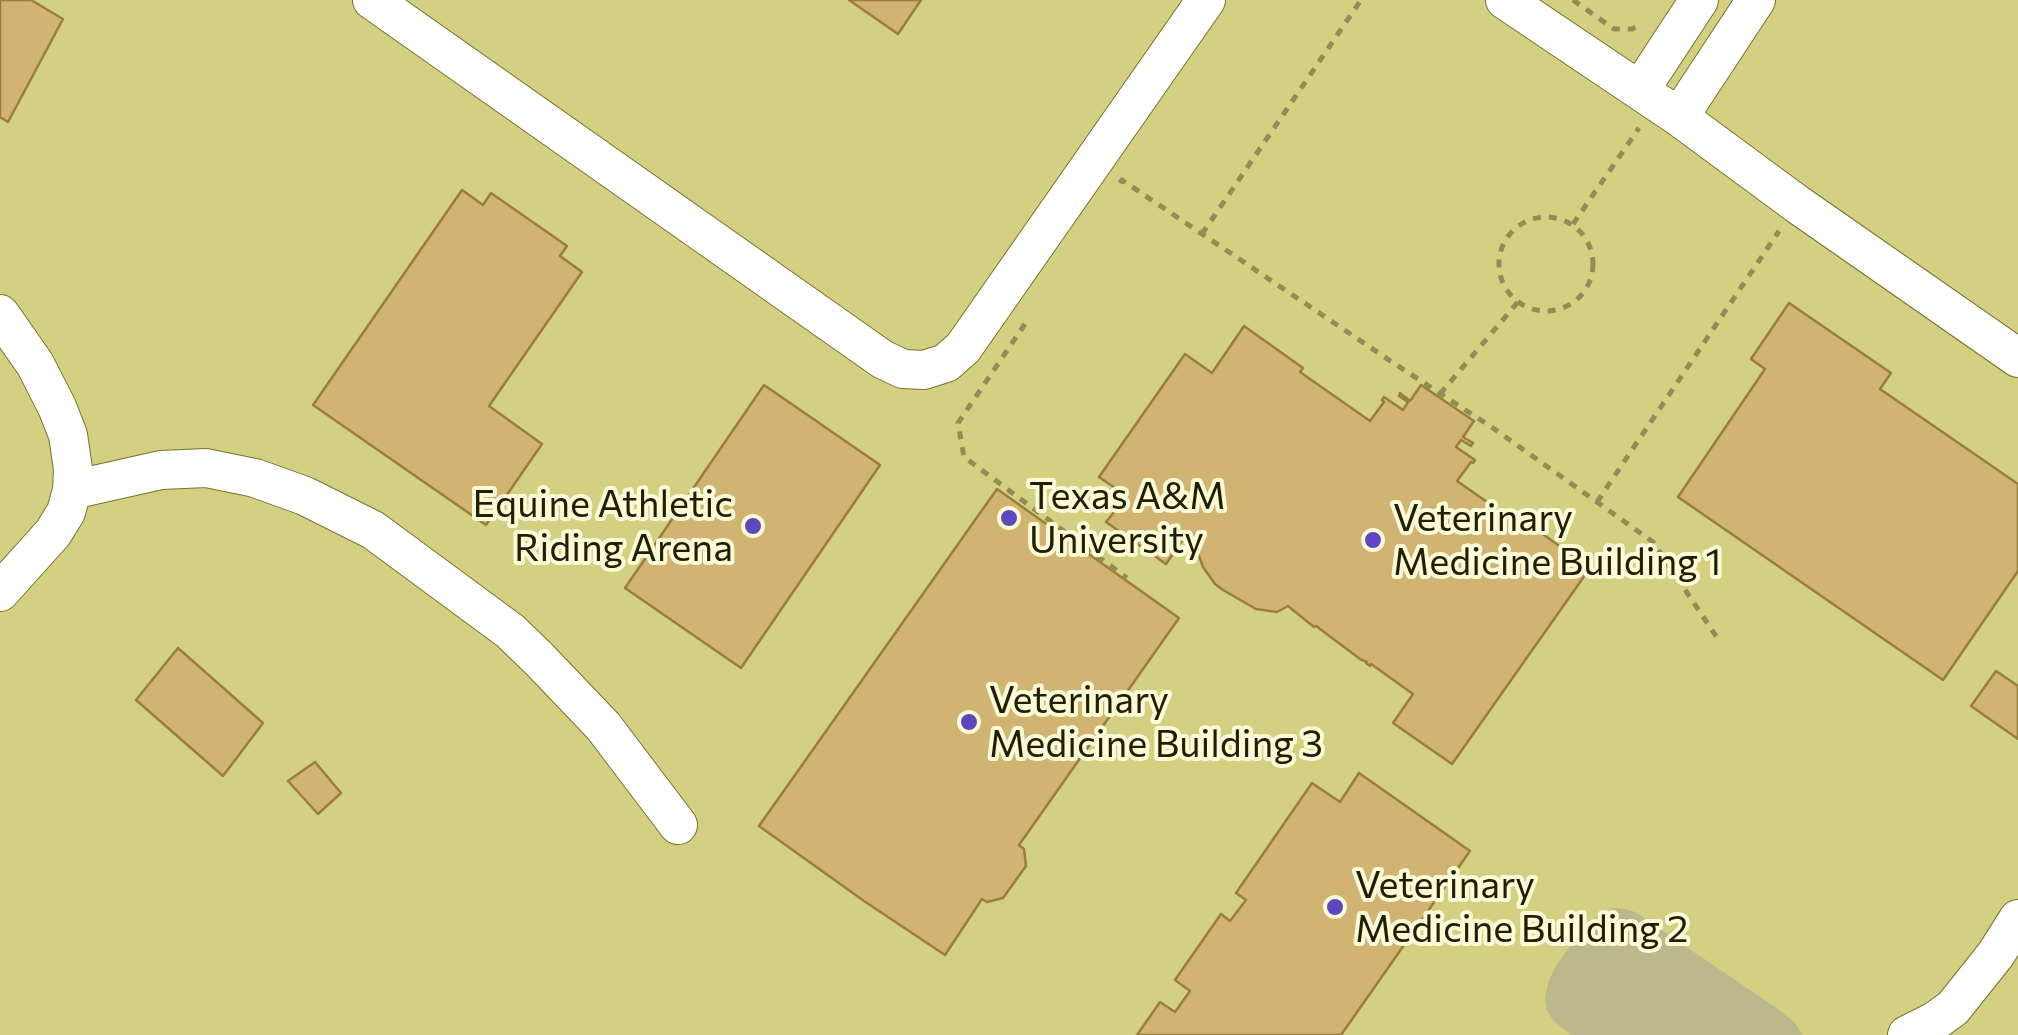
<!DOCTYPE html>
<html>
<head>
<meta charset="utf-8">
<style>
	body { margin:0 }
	canvas { display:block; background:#dedb93 }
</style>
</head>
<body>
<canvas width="2018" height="1035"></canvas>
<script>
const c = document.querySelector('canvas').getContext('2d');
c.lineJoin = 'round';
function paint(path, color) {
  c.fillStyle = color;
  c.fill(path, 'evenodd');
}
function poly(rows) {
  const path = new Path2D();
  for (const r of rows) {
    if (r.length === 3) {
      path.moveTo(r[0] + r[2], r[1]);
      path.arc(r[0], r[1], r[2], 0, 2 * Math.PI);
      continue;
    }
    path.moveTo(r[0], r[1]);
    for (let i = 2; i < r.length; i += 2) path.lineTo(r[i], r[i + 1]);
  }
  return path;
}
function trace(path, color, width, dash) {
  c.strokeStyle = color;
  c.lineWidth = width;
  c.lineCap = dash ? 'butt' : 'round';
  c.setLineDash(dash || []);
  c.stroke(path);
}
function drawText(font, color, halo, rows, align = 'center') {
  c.font = font + ' Commissioner,sans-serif';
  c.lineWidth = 8;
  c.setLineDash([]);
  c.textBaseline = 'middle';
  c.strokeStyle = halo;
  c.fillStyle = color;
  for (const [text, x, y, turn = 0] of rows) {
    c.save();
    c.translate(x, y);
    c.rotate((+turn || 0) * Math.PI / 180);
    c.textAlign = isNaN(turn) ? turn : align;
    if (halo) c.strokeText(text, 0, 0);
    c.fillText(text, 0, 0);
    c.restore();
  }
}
paint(poly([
	[0,0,2018,0,2018,1035,0,1035]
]), '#d4d081');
paint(poly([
	[1615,908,1625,909,1635,912,1778,1009,1794,1022,1803,1035,1571,1035,1554,1021,1547,1011,1545,997,1549,980,1556,966,1584,926,1603,912]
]), '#bbb98b');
const building = poly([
	[0,0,31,0,63,19,8,122,0,117,0,0],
	[849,0,921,0,898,34,849,0],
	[462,190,483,205,491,193,567,246,560,256,582,272,489,406,542,444,486,525,313,405,462,190],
	[1789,303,1891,373,1880,389,2018,484,2018,571,1943,680,1678,497,1765,369,1751,359,1789,303],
	[1244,326,1303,368,1300,372,1370,421,1384,402,1382,400,1384,397,1403,410,1408,402,1399,396,1400,393,1410,401,1421,385,1474,421,1463,437,1473,443,1471,446,1461,440,1456,447,1475,460,1473,463,1471,462,1457,481,1527,530,1530,525,1590,568,1452,764,1393,723,1413,694,1371,664,1370,666,1366,663,1367,662,1360,659,1316,626,1314,627,1288,606,1277,612,1256,609,1223,590,1215,584,1203,567,1198,553,1201,546,1186,535,1166,564,1106,522,1127,496,1099,477,1185,354,1212,373,1244,326],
	[764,385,880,465,741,668,625,588,764,385],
	[997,489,1179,618,1019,845,1024,849,1026,866,1003,898,987,902,982,899,945,955,864,901,759,826,997,489],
	[178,648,263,723,223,776,136,700,178,648],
	[1996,671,2018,686,2018,739,1971,706,1996,671],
	[315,762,341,793,318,814,288,781,315,762],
	[1359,773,1470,851,1341,1035,1137,1035,1160,1002,1175,1012,1190,991,1175,980,1221,914,1230,921,1246,900,1236,893,1312,783,1340,802,1359,773]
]);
paint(building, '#d2b472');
trace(building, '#9a7e3b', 2.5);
const minor = poly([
	[372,0,882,359,903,369,924,370,946,363,963,348,1206,0],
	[1505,0,1679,117,1797,204,2018,358],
	[1640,90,1699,0],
	[1679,117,1756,0],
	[0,314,35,364,57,407,68,435,73,469,72,490,66,512,53,533,0,592],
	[72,490,161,470,206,468,255,478,305,496,373,530,510,631,539,659,603,726,678,825],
	[1907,1035,1935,1021,1953,1008,1996,954,2018,919]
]);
trace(minor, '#76722b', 40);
trace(poly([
	[1573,0,1614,29,1632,29,1640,25],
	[1120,183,1122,180,1392,362,1493,428,1653,542,1720,642],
	[1546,264,47],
	[1573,224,1639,128],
	[1202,234,1361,0],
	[1025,324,958,423,964,457,1127,578],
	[1440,394,1518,302],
	[1597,502,1779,231]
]), '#908d57', 5, [8, 8]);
trace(minor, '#fff', 38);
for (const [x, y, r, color] of [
	[1009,518,10,"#5e48c0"],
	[753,526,10,"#5e48c0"],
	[1373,540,10,"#5e48c0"],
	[969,722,10,"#5e48c0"],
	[1335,907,10,"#5e48c0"]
]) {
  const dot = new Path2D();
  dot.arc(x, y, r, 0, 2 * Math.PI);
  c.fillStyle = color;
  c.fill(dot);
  trace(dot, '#fbfad7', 4);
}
drawText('38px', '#211f03', '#fbfad7', [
	["Texas A&M",1029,496],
	["University",1029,540],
	["Equine Athletic",733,504,"right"],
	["Riding Arena",733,548,"right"],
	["Veterinary",1393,518],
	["Medicine Building 1",1393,562],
	["Veterinary",989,700],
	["Medicine Building 3",989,744],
	["Veterinary",1355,885],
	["Medicine Building 2",1355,929]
], 'left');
</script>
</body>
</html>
